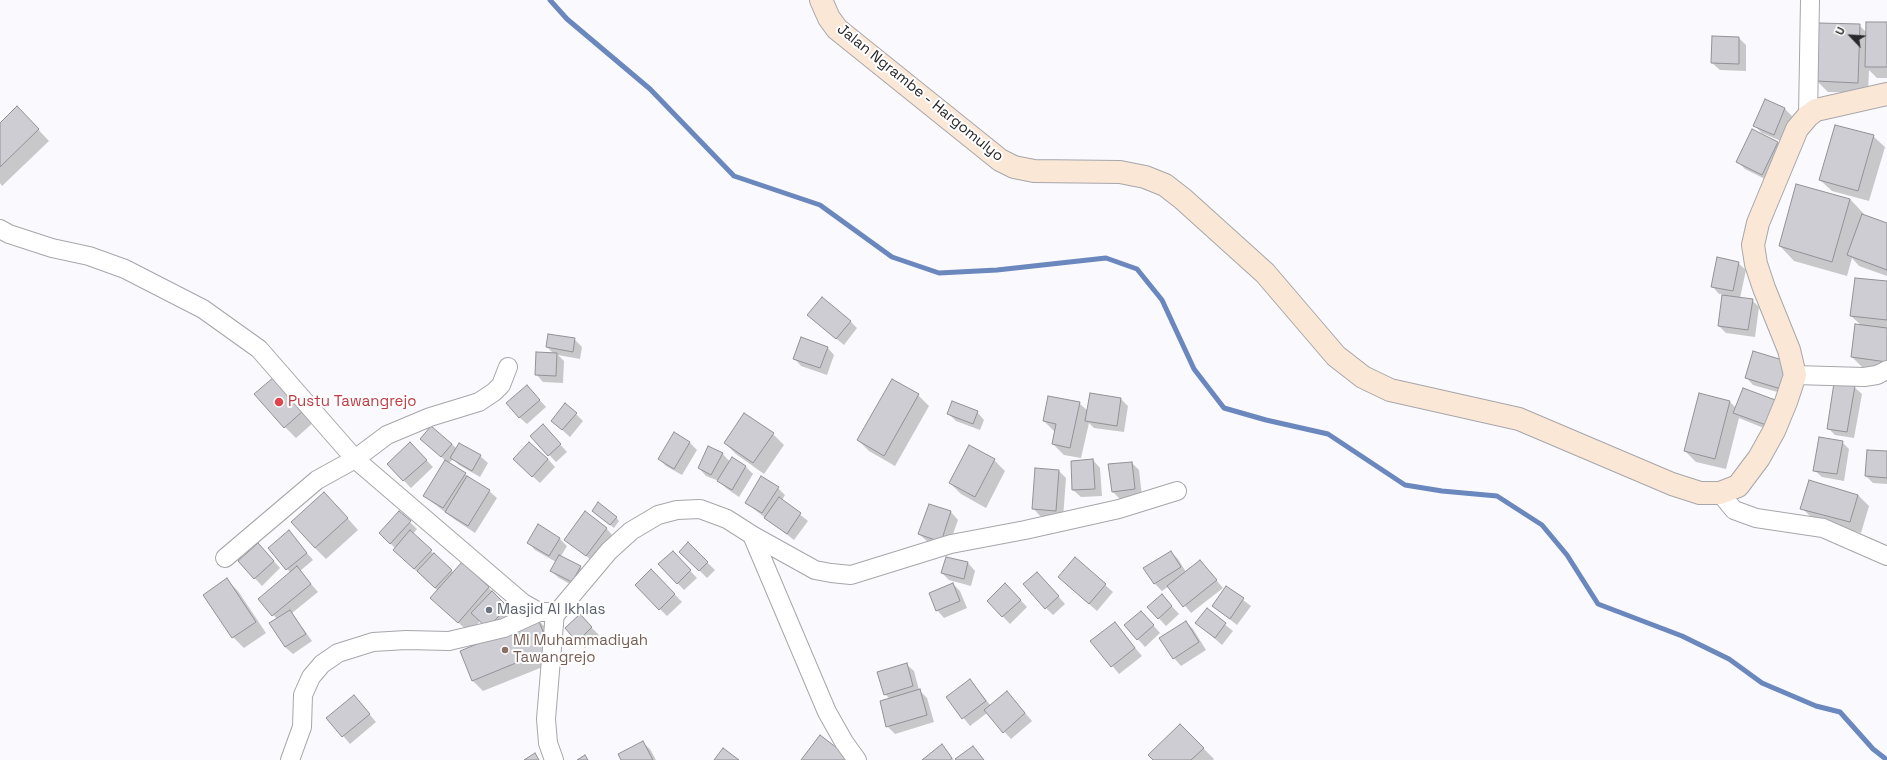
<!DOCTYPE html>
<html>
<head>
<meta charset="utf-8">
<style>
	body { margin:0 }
	#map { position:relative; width:1887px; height:760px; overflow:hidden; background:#fafafe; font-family:"Space Grotesk",sans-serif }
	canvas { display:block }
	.north { position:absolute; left:1831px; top:16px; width:40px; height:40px; -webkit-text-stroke:3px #fff; paint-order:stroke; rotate:295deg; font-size:11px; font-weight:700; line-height:16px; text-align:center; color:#28282a }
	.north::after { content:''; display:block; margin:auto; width:14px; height:18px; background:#28282a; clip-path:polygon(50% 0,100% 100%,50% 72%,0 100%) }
</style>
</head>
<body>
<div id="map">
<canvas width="1887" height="760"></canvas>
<div class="north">U</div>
</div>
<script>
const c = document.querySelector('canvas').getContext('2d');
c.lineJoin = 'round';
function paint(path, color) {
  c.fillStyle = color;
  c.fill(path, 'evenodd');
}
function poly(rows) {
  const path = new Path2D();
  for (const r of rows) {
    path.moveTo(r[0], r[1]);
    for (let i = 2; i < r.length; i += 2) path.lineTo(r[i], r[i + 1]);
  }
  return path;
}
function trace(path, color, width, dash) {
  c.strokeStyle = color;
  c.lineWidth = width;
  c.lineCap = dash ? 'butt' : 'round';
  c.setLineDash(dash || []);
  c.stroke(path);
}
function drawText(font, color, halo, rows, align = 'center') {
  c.font = font + ' "Space Grotesk",sans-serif';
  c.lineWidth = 4;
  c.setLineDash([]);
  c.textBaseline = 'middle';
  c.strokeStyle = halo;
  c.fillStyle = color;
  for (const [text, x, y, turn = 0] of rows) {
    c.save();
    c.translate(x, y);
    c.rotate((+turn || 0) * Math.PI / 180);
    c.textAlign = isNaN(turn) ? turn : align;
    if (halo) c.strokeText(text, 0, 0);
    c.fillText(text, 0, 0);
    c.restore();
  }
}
paint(poly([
	[1887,23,1887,78,1877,78,1869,70,1868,93,1828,92,1817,81,1859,25,1866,32],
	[1739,38,1746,45,1746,71,1720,70,1712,63],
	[1766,101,1785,109,1792,116,1781,141,1762,133,1755,126],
	[28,119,49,141,2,186,0,183,0,124],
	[1873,136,1885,147,1869,201,1832,191,1820,180],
	[1777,143,1785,150,1769,181,1745,169,1737,161],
	[1850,199,1864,214,1864,216,1887,224,1887,276,1859,266,1852,258,1847,276,1794,261,1780,246],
	[1738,263,1746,270,1740,298,1752,300,1759,307,1755,337,1726,333,1719,326,1723,294,1719,294,1712,286],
	[1887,282,1887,371,1863,368,1852,357,1861,325,1851,316],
	[850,321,857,328,844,345,816,322],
	[574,339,582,347,580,359,558,355,564,361,563,383,543,382,536,374,553,353,547,347],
	[827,347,834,355,827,375,801,366,794,358],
	[1788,363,1788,395,1753,385,1746,377],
	[274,378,314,422,296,438,285,427],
	[892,380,918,395,929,406,895,466,869,451,858,440],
	[527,386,546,407,527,424,519,417],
	[1854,387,1862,394,1854,438,1835,435,1828,428],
	[1743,389,1776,433,1739,418,1726,469,1696,462,1685,451,1730,402,1736,408],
	[1090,394,1121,399,1128,406,1124,432,1094,428,1089,423,1081,458,1064,455,1053,444,1055,432,1044,421,1079,403,1088,411],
	[977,412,984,420,980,430,956,421,948,413],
	[576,414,583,421,570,437,552,421],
	[550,433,567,452,556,462,531,436],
	[773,434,784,445,764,474,736,454,725,443],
	[421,439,452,444,457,449,460,444,480,456,488,463,480,477,459,465,453,459,449,463,489,491,497,498,475,533,454,519,424,496,446,461],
	[689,442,697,450,682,475,666,466,659,459],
	[1842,442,1849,449,1844,481,1822,477,1814,470],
	[410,443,433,467,411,488,388,464],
	[1887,452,1887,484,1873,483,1866,476],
	[722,453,730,462,732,459,746,467,753,474,739,497,726,488,719,481,706,476,699,468],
	[548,459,555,467,540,483,522,467],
	[994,460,1005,471,986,508,961,494,950,483],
	[1093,460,1100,468,1102,496,1081,497,1073,490,1072,462],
	[1132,463,1139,470,1142,496,1120,499,1113,492],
	[1036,469,1059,471,1066,478,1063,518,1040,516,1033,508],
	[1809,482,1858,495,1869,506,1861,533,1813,519,1802,508],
	[778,488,785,495,782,500,808,521,794,540,746,503],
	[335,504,358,530,326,559,315,548],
	[929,505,951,512,958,520,948,548,927,541,919,534],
	[399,512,417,529,413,534,454,573,462,564,489,588,514,615,495,635,480,621,470,633,443,609,432,598,438,591,401,557,395,548,380,533],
	[596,514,616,517,619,521,614,528],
	[538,526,560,539,567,546,561,556,580,567,587,574,579,589,559,578,551,571,556,562,535,550,528,542],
	[606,528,613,536,594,562,565,540],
	[289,532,313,560,300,571,318,592,292,613,312,641,293,654,285,647,270,623,277,619,259,599,291,573,287,569],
	[688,544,715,570,707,578,681,552],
	[265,551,280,568,262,586,239,561],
	[672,552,697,578,684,590,660,565],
	[1171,552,1178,559,1186,572,1200,561,1223,588,1191,613,1169,586,1162,591,1154,583],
	[1075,558,1113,592,1097,611,1066,584],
	[968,563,975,571,971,586,949,580,942,573],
	[651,570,682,602,667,616,660,609],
	[227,580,238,591,266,633,244,648,233,637],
	[1044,580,1065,604,1053,615,1046,608],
	[953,584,960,591,967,608,944,618,937,610],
	[1226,587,1251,606,1237,625,1213,606],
	[1012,591,1027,607,1010,624,988,601],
	[1169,603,1179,614,1166,626,1149,608],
	[1207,610,1233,631,1222,645,1197,623],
	[1148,619,1160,633,1145,647,1126,626],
	[538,620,549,631,560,660,483,691,472,680],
	[1186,622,1193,629,1206,650,1181,666,1174,658],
	[587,623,599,635,585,648,578,641],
	[1114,623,1142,656,1119,674,1092,641],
	[906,664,914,671,919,690,927,698,934,722,895,734,887,726,890,699,885,694],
	[970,680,991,706,1014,700,1032,721,1011,739,987,713,970,726,947,697],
	[354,696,376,722,350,744,328,718],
	[1180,725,1214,759,1213,760,1155,760],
	[642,742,650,749,656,760,622,760],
	[942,746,954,760,923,760]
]), '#0003');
trace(poly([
	[550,0,567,19,650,89,734,176,820,205,892,257,939,273,997,270,1106,258,1137,269,1162,300,1194,369,1224,408,1266,420,1328,434,1405,485,1442,491,1497,496,1542,525,1567,555,1598,604,1682,636,1729,659,1762,683,1816,706,1840,712,1873,749,1887,760]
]), '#6a87be', 5);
const building = poly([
	[1866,22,1887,22,1887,67,1865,67,1866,22],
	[1818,23,1860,24,1858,83,1816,81,1818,23],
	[1712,36,1739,37,1739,64,1711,63,1712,36],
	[1765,99,1785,108,1774,135,1753,126,1765,99],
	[17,106,39,129,0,167,0,123,17,106],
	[1835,125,1874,135,1858,191,1819,180,1835,125],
	[1752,129,1778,142,1762,175,1736,162,1752,129],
	[1796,184,1850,199,1832,262,1779,246,1796,184],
	[1862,214,1887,223,1887,270,1847,255,1862,214],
	[1717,257,1739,262,1733,291,1711,287,1717,257],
	[1855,278,1887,281,1887,320,1850,316,1855,278],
	[1722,295,1753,299,1748,330,1718,326,1722,295],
	[822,297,851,321,836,339,807,315,822,297],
	[1855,324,1887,328,1887,362,1851,357,1855,324],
	[548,334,575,338,573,352,546,347,548,334],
	[801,337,828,347,820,368,793,359,801,337],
	[1753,351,1789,362,1781,389,1745,378,1753,351],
	[536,352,557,353,556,376,535,375,536,352],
	[274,377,304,410,284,428,254,394,274,377],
	[892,379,919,394,884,456,857,440,892,379],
	[1834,383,1855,386,1847,432,1827,429,1834,383],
	[527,385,540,400,519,418,506,403,527,385],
	[1743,388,1778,401,1769,426,1733,413,1743,388],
	[1090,393,1121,398,1117,426,1085,421,1090,393],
	[1699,393,1730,401,1715,459,1684,451,1699,393],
	[1048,396,1080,402,1070,448,1052,444,1056,424,1043,421,1048,396],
	[952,401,978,411,973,424,947,414,952,401],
	[565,403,577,413,562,430,551,421,565,403],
	[744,413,774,433,753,463,724,443,744,413],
	[543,424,561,444,548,456,530,436,543,424],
	[431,426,452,444,441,457,420,439,431,426],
	[674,432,690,442,674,469,658,459,674,432],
	[1819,437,1843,441,1837,474,1813,471,1819,437],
	[410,442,427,460,403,481,387,464,410,442],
	[529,442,548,459,532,477,513,459,529,442],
	[459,443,481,455,472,471,450,458,459,443],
	[969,445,995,459,975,497,949,483,969,445],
	[708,446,723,453,711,475,698,468,708,446],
	[1867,450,1887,451,1887,478,1865,476,1867,450],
	[732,457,746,466,732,490,717,481,732,457],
	[1093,459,1095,489,1072,490,1071,461,1093,459],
	[445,460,466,473,443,508,423,496,445,460],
	[1132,462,1135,489,1112,492,1108,464,1132,462],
	[1035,468,1059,470,1056,511,1032,509,1035,468],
	[467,476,490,490,468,526,445,512,467,476],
	[761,476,779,487,762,513,745,503,761,476],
	[1809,480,1858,495,1850,522,1800,509,1809,480],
	[324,492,348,518,315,548,291,522,324,492],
	[779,497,801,513,787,534,764,518,779,497],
	[598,502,617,517,610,525,592,511,598,502],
	[929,504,951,511,941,542,918,534,929,504],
	[399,511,411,521,390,544,379,533,399,511],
	[585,511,607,528,586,556,564,540,585,511],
	[538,524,560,538,549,556,527,543,538,524],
	[289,530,307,553,286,570,268,548,289,530],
	[410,530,432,550,414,569,393,550,410,530],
	[688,542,708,562,699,571,679,552,688,542],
	[258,543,274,561,254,579,238,561,258,543],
	[673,551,691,570,677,584,658,564,673,551],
	[1171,551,1181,567,1154,584,1143,568,1171,551],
	[434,553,452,570,435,588,417,571,434,553],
	[559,555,581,566,572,582,550,571,559,555],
	[946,557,968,562,964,579,941,573,946,557],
	[1075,557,1106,584,1089,604,1058,577,1075,557],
	[1200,560,1217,580,1183,607,1167,586,1200,560],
	[462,562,489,587,458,623,430,598,462,562],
	[297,566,311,584,272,616,258,599,297,566],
	[651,569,675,594,659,610,635,585,651,569],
	[1037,572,1059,596,1045,609,1023,584,1037,572],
	[227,578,256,622,232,638,203,595,227,578],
	[953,583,960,601,936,611,929,593,953,583],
	[1005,583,1021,600,1002,617,987,601,1005,583],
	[1226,586,1244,598,1230,619,1212,606,1226,586],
	[492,591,508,607,487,628,471,613,492,591],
	[1162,594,1172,606,1158,619,1147,607,1162,594],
	[1207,608,1226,623,1215,638,1195,623,1207,608],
	[290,610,306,634,285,647,269,623,290,610],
	[1141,611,1154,625,1137,640,1124,625,1141,611],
	[580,614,592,627,577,642,565,628,580,614],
	[538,619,550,649,472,681,460,651,538,619],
	[1186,621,1199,642,1173,659,1159,638,1186,621],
	[1115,622,1135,648,1111,667,1090,641,1115,622],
	[907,663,913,686,884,695,877,672,907,663],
	[970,679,986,701,962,719,946,697,970,679],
	[920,689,927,715,886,727,880,701,920,689],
	[1007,691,1025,713,1003,733,984,710,1007,691],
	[354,695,370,714,342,737,326,718,354,695],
	[1180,724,1204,748,1191,760,1153,760,1148,755,1180,724],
	[820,735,850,758,849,760,801,760,820,735],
	[643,741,653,760,621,760,618,754,643,741],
	[942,744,952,758,950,760,922,760,942,744],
	[973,746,984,760,956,760,955,759,973,746],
	[723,748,739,760,714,760,723,748],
	[535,753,539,760,524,760,535,753],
	[585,755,588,760,577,760,585,755]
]);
paint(building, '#cdcdd3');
trace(building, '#919196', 1);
const minor = poly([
	[1808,116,1810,0],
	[0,229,9,234,52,248,89,256,125,269,203,309,259,349,355,459,523,603,539,612,555,612,556,614,609,551,631,531,658,515,677,510,700,509,727,519,752,535,827,712,844,742,857,760],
	[1795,375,1864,377,1877,375,1887,370],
	[1720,493,1734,510,1756,518,1823,528,1887,556],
	[752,535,815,570,831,573,851,575,951,544,1025,530,1119,509,1177,491],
	[225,558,317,480,355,459,387,435,430,417,479,402,494,392,501,385,508,367],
	[290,760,302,727,303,695,311,677,322,664,338,653,373,642,406,640,449,641,504,628,539,612],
	[554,760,548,743,546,719,555,612]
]);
const secondary = poly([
	[821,0,829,18,837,29,1000,160,1014,167,1034,171,1120,172,1145,177,1165,185,1183,199,1265,273,1336,356,1363,377,1390,390,1519,419,1672,484,1700,493,1720,493,1738,486,1759,458,1774,431,1786,402,1795,375,1789,350,1764,288,1756,264,1753,245,1758,223,1797,129,1808,116,1816,110,1887,94]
]);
trace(minor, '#a6a6ab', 20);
trace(secondary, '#a6a6ab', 24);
trace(minor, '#fff', 18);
trace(secondary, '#fbe7d6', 22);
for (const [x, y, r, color] of [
	[279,402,5,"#e0444e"],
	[489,610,4,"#6b7280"],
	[505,650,4,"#8d6e63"]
]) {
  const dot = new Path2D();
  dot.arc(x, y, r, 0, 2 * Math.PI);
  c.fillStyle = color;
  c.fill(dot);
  trace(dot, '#fff', 1.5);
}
drawText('15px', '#28282a', '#fff', [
	["Jalan Ngrambe - Hargomulyo",920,93,39]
]);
drawText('15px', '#be3a42', '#fff', [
	["Pustu Tawangrejo",288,402]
], 'left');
drawText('15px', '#5b616d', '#fff', [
	["Masjid Al Ikhlas",497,610]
], 'left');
drawText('15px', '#785e54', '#fff', [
	["MI Muhammadiyah",513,641],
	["Tawangrejo",513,658]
], 'left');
</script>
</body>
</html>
